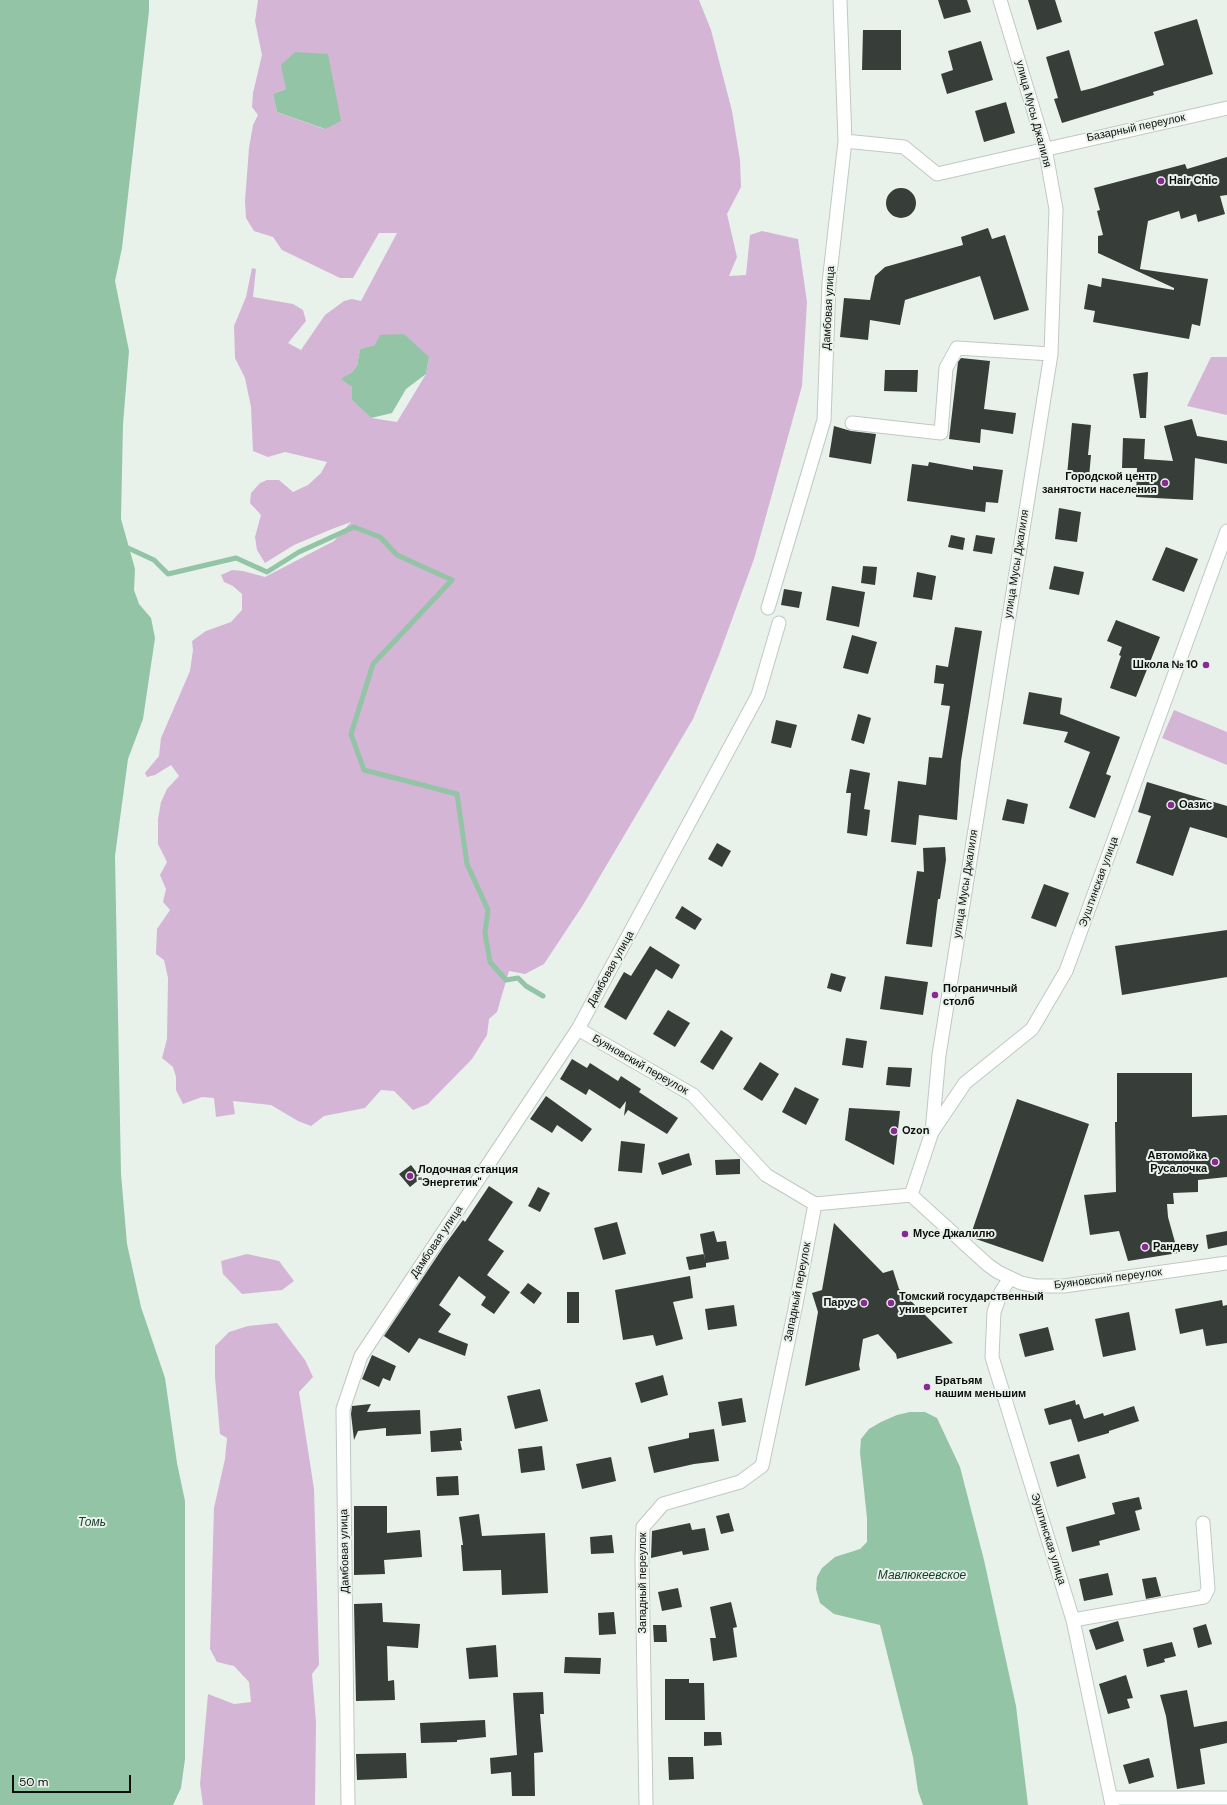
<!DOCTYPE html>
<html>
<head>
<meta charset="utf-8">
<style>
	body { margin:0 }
	#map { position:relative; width:1227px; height:1805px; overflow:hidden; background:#e9f1eb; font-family:"DM Sans",sans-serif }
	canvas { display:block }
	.scale { position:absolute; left:12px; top:1775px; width:119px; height:18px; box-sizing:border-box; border:2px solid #0d0f0e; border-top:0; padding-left:5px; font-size:12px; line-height:14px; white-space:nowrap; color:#0d0f0e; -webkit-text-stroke:3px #e9f1eb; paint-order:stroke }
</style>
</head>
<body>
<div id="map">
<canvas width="1227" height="1805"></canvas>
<div class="scale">50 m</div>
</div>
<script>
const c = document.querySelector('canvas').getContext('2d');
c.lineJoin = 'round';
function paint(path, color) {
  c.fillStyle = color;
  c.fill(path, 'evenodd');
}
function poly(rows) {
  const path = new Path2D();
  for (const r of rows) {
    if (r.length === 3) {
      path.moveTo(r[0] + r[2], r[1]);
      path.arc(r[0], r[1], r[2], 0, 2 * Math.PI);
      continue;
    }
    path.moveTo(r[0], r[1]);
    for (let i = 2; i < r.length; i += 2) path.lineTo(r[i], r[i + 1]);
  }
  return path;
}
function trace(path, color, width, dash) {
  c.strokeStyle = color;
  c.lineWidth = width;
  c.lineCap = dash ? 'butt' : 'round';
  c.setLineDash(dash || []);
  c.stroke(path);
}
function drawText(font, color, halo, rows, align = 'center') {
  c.font = font + ' "DM Sans",sans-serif';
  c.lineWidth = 4;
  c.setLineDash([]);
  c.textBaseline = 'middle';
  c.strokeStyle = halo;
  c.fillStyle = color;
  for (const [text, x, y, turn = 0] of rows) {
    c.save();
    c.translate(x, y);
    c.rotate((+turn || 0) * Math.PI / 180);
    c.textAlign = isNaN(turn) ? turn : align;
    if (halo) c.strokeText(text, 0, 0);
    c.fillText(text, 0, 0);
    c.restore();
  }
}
paint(poly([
	[258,0,699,0,711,30,732,111,740,160,741,187,727,214,737,257,729,276,746,275,750,235,762,231,798,239,807,302,802,386,754,559,719,655,693,719,583,905,544,964,525,974,509,971,497,1012,489,1019,487,1035,472,1059,428,1104,413,1110,394,1091,381,1090,365,1108,324,1116,311,1126,298,1121,271,1105,233,1101,235,1114,216,1117,214,1098,202,1097,183,1104,176,1090,176,1077,173,1067,162,1058,167,1039,168,978,164,960,156,954,157,929,170,910,163,902,166,889,160,875,167,862,158,844,158,819,161,802,167,789,179,776,171,765,155,775,147,777,145,773,159,756,161,738,190,671,193,650,192,641,206,631,231,622,242,610,242,594,233,586,224,582,221,575,232,570,243,571,265,577,334,541,351,522,332,529,294,545,265,563,257,550,255,537,261,515,250,503,251,493,260,483,267,480,279,480,293,492,308,485,321,473,327,462,285,452,268,457,253,451,251,407,245,378,235,358,234,326,246,297,252,268,256,269,253,297,293,304,303,310,306,321,288,343,301,350,325,315,344,301,352,299,361,301,397,233,379,233,353,278,340,278,282,250,273,237,254,231,246,218,245,201,249,148,253,125,258,115,252,107,253,93,262,55,255,21],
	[286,89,324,129,277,112,273,94],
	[375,345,429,357,426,374,397,422,371,418,352,400,352,387,342,379,352,372,357,366,360,349],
	[1211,357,1227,357,1227,415,1187,406],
	[1174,710,1227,732,1227,765,1162,738],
	[247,1254,279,1261,294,1281,282,1290,242,1294,223,1274,221,1261],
	[277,1323,305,1360,313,1377,299,1392,314,1489,319,1665,312,1674,316,1722,315,1805,203,1805,200,1784,208,1694,234,1704,251,1702,249,1682,234,1666,217,1662,210,1649,214,1508,225,1459,227,1438,220,1434,215,1377,215,1346,229,1332,248,1326]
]), '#d4b5d6');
paint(poly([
	[0,0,149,0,149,11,122,248,115,281,129,351,123,424,121,519,135,569,134,590,139,604,151,618,155,638,143,719,128,759,115,856,121,1174,127,1244,141,1307,165,1378,177,1463,185,1501,185,1759,181,1788,173,1805,0,1805],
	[295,52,328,54,341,121,325,129,277,112,273,94,286,89,281,65],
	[404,334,429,357,426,374,406,389,392,413,371,418,352,400,352,387,341,379,352,372,357,366,360,349,375,345,380,335],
	[910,1412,925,1412,937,1418,960,1467,984,1560,1016,1706,1028,1805,923,1805,918,1791,913,1757,880,1625,834,1614,820,1603,816,1589,817,1577,822,1568,835,1557,860,1549,867,1542,867,1518,860,1452,861,1439,869,1429,881,1422,897,1415]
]), '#92c4a5');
trace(poly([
	[128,548,154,560,168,574,236,558,267,572,299,552,354,527,380,537,397,555,452,580,373,664,351,734,364,770,457,794,467,864,488,910,485,933,490,962,506,980,518,978,526,986,543,996]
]), '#92c4a5', 5);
paint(poly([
	[938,0,967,0,971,12,944,19],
	[1028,0,1055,0,1062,22,1037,30],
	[1197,19,1213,74,1153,92,1154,95,1062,123,1054,99,1058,98,1046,57,1069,50,1081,91,1093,88,1164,65,1154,32],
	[863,30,901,30,901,70,862,70],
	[981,41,993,80,947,94,941,74,953,70,948,51],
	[1006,102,1015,133,984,142,975,111],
	[1227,157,1227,195,1220,196,1225,214,1198,222,1196,214,1181,219,1179,211,1148,221,1140,269,1208,279,1200,326,1192,324,1189,339,1093,322,1095,311,1084,309,1088,284,1101,287,1102,278,1174,290,1174,288,1098,253,1098,236,1103,235,1097,211,1100,210,1094,188,1185,164,1187,169],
	[901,203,15],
	[988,228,992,239,1005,235,1029,310,994,320,980,276,905,300,900,325,870,320,868,340,840,337,844,298,870,300,875,276,885,267,963,245,961,237],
	[961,358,990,361,984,409,1016,413,1013,434,981,429,980,443,949,439,958,362],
	[885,370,918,370,917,392,884,391],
	[1148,372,1146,418,1140,418,1133,374],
	[1192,419,1197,436,1227,441,1227,464,1195,458,1193,500,1136,497,1137,468,1122,468,1123,438,1145,439,1144,459,1173,461,1164,426],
	[1072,423,1091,425,1088,455,1091,455,1089,477,1067,475],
	[834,426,851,431,876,434,871,464,829,457],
	[929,462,973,470,973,466,1003,470,998,503,986,502,985,512,907,501,912,464,928,466],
	[1059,508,1081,512,1077,542,1055,539],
	[951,535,965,538,963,550,948,547],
	[976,535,995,538,992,554,973,551],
	[1166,547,1198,559,1184,592,1152,580],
	[863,566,877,567,875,585,861,583],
	[1054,566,1084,572,1079,595,1049,589],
	[917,572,936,576,932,600,913,597],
	[832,586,865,592,859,627,826,620],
	[784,589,802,592,799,608,781,605],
	[1116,620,1160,637,1136,697,1110,688,1121,656,1119,655,1122,647,1107,641],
	[955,627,982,631,961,761,957,820,919,815,916,845,891,842,898,781,926,785,929,757,942,758,950,706,941,705,944,684,934,683,936,665,948,667],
	[852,635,877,642,868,674,843,668],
	[1029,692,1062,698,1060,714,1120,737,1106,774,1111,776,1095,818,1069,808,1090,752,1064,742,1068,732,1023,724],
	[858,714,871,718,864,744,851,740],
	[776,720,797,725,791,748,771,743],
	[850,769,870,773,864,809,870,810,867,836,847,833,851,793,846,793],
	[1147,782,1227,806,1227,838,1190,827,1173,876,1136,863,1151,816,1138,812],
	[1007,799,1028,804,1024,824,1002,820],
	[717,843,731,851,722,867,708,859],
	[945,847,946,860,940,899,938,899,932,947,906,944,917,871,924,872,923,848],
	[1044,884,1069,893,1056,927,1031,918],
	[682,906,702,919,695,930,675,918],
	[1227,930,1227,977,1122,995,1115,946],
	[650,946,680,965,672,979,656,969,626,1020,604,1007,624,972,631,976],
	[831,973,846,977,841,992,827,988],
	[885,976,928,982,923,1015,880,1009],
	[668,1010,690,1023,675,1047,653,1034],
	[721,1030,733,1038,713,1070,700,1062],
	[846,1038,867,1041,863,1068,842,1065],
	[572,1059,587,1068,590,1063,618,1081,621,1076,641,1089,639,1092,678,1118,667,1134,628,1110,624,1116,626,1101,620,1109,589,1089,586,1095,560,1079],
	[760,1062,779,1074,762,1101,743,1089],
	[888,1067,912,1068,910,1087,886,1085],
	[1117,1073,1192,1073,1192,1117,1227,1115,1227,1177,1198,1180,1198,1192,1173,1193,1174,1204,1167,1204,1168,1217,1178,1253,1128,1261,1119,1231,1090,1235,1084,1195,1116,1192,1115,1122,1117,1122],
	[795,1087,819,1099,806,1125,782,1112],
	[546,1096,592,1129,582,1142,557,1125,552,1133,530,1119],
	[1017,1099,1089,1124,1043,1262,970,1237],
	[849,1108,900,1111,894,1165,845,1140],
	[621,1141,645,1144,642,1173,618,1171],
	[689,1153,692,1165,662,1175,658,1163],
	[740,1159,740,1174,716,1175,715,1160],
	[411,1165,421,1178,410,1187,399,1174],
	[489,1186,513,1202,488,1240,504,1251,487,1275,510,1292,494,1314,481,1305,486,1297,459,1276,439,1305,451,1314,438,1332,468,1344,465,1356,419,1338,409,1353,384,1336,444,1246,463,1220,465,1222],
	[538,1187,550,1193,540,1212,528,1206],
	[617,1222,626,1254,603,1260,594,1228],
	[834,1223,883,1273,893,1270,899,1289,953,1343,897,1359,896,1354,878,1334,863,1339,859,1365,860,1370,805,1386,818,1312,812,1293,822,1290],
	[714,1231,717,1242,726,1241,729,1259,706,1263,706,1267,689,1270,686,1257,704,1254,705,1261,700,1234],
	[1227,1231,1227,1245,1208,1249,1206,1235],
	[690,1276,693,1298,673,1302,683,1339,656,1346,653,1335,623,1340,615,1290],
	[528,1283,542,1293,534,1304,520,1293],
	[567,1292,579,1292,579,1323,567,1323],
	[1222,1300,1223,1306,1227,1305,1227,1343,1206,1346,1203,1329,1180,1334,1175,1309],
	[734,1305,737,1326,708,1330,705,1309],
	[1129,1312,1136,1350,1103,1357,1095,1319],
	[1048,1327,1054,1350,1025,1357,1019,1334],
	[372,1355,396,1366,390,1381,383,1378,379,1387,362,1379],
	[663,1375,668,1395,641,1403,635,1383],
	[540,1389,548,1421,515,1429,507,1396],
	[742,1398,746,1422,722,1426,718,1402],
	[1075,1400,1076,1405,1079,1404,1084,1419,1103,1413,1104,1416,1134,1406,1139,1421,1109,1431,1109,1433,1078,1442,1071,1419,1049,1425,1044,1409],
	[371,1404,367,1412,420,1410,421,1434,386,1436,386,1428,358,1431,354,1440,351,1414,352,1406],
	[461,1428,462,1441,460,1441,462,1450,431,1452,430,1431],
	[714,1429,719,1461,694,1464,654,1473,648,1447,689,1438,689,1433],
	[542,1446,545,1470,521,1473,518,1449],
	[1079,1454,1086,1478,1057,1487,1050,1462],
	[611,1457,616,1481,582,1489,576,1464],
	[458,1476,459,1495,437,1496,436,1477],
	[1139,1497,1142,1509,1135,1511,1140,1530,1099,1541,1100,1545,1072,1552,1066,1527,1115,1514,1112,1503],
	[354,1506,387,1506,387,1533,420,1530,422,1557,384,1560,385,1574,354,1575],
	[729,1513,734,1531,721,1534,716,1516],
	[479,1514,482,1536,545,1533,548,1593,502,1595,501,1570,463,1571,461,1545,463,1545,459,1517],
	[690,1523,692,1530,705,1528,709,1550,683,1555,682,1551,651,1558,652,1531],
	[612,1535,614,1553,591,1554,590,1537],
	[1108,1573,1113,1595,1084,1601,1079,1579],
	[1156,1577,1161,1596,1146,1599,1142,1579],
	[678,1588,682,1607,662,1611,658,1592],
	[731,1602,737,1627,733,1628,737,1657,713,1661,710,1638,716,1638,710,1607],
	[382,1603,383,1622,420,1624,418,1648,387,1646,388,1681,394,1680,395,1700,356,1701,354,1604],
	[614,1612,616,1634,599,1635,598,1613],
	[1118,1621,1124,1641,1096,1650,1089,1630],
	[1206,1624,1212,1644,1198,1648,1193,1628],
	[653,1625,666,1625,667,1642,654,1642],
	[1172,1642,1176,1656,1164,1659,1165,1662,1147,1667,1143,1649],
	[496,1645,498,1677,469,1679,466,1648],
	[565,1657,601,1658,600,1674,564,1673],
	[1126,1675,1133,1698,1127,1699,1130,1708,1108,1714,1099,1684],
	[665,1679,689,1679,689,1683,704,1683,705,1720,665,1720],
	[1187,1690,1194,1727,1227,1721,1227,1743,1200,1749,1205,1784,1177,1789,1166,1716,1160,1695],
	[543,1692,544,1714,540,1714,543,1752,534,1753,535,1796,512,1796,511,1772,491,1774,490,1758,517,1755,513,1693],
	[485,1720,486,1737,457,1740,457,1742,421,1743,420,1723],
	[704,1732,721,1732,722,1745,704,1746],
	[406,1753,407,1778,357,1780,356,1754],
	[668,1757,693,1757,694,1779,669,1780],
	[1149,1758,1154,1777,1129,1784,1123,1765]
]), '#373d39');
const street = poly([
	[845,141,904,147,937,174,1227,108],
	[852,423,941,433,946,368,957,348,1051,354],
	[768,608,824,420,829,283,845,141,840,0],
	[578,1029,693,1095,766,1175,815,1204,911,1195,988,1265,998,1272,1021,1283,1036,1286,1064,1286,1227,1263],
	[932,1132,939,1055,1051,354,1056,209,1045,148,1000,0],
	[911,1195,932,1132,965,1083,1032,1029,1066,971,1227,531],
	[1010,1278,1001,1292,994,1312,992,1357,1073,1620,1112,1805],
	[1073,1620,1204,1597,1208,1589,1203,1523],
	[1111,1798,1227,1798],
	[348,1805,343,1409,361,1356,578,1029,758,695,779,623],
	[646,1805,642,1559,643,1527,663,1504,740,1482,762,1466,795,1309,815,1204]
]);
trace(street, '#c0c8c3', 15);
trace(street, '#fff', 13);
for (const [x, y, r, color] of [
	[1161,181,4,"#892992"],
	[1165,483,4,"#892992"],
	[1206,665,4,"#892992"],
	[1171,805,4,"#892992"],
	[935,995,4,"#892992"],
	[894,1131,4,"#892992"],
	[1215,1162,4,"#892992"],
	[410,1176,4,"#892992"],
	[905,1234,4,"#892992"],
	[1145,1247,4,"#892992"],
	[864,1303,4,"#892992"],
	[891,1303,4,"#892992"],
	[927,1387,4,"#892992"]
]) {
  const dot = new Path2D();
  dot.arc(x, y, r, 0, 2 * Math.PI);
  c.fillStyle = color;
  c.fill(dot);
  trace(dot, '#e9f1eb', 1.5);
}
drawText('11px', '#0d0f0e', '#e9f1eb', [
	["улица Мусы Джалиля",1033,114,75],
	["Базарный переулок",1136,128,-12],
	["Дамбовая улица",829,308,-87],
	["улица Мусы Джалиля",1017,564,-81],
	["Эуштинская улица",1099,882,-70],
	["улица Мусы Джалиля",966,884,-81],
	["Дамбовая улица",611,969,-61],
	["Буяновский переулок",640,1065,30],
	["Дамбовая улица",437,1242,-56],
	["Буяновский переулок",1108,1279,-7],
	["Западный переулок",798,1292,-79],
	["Эуштинская улица",1048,1539,73],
	["Дамбовая улица",345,1551,-91],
	["Западный переулок",643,1583,-90]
]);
drawText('bold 11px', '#0d0f0e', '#e9f1eb', [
	["Hair Chic",1169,181],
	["Городской центр",1157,477,"right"],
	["занятости населения",1157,490,"right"],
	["Школа № 10",1198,665,"right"],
	["Оазис",1179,805],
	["Пограничный",943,989],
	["столб",943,1002],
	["Ozon",902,1131],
	["Автомойка",1207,1156,"right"],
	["Русалочка",1207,1169,"right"],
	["Лодочная станция",418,1170],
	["\"Энергетик\"",418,1183],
	["Мусе Джалилю",913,1234],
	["Рандеву",1153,1247],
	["Томский государственный",899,1297],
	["университет",899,1310],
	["Парус",856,1303,"right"],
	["Братьям",935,1381],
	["нашим меньшим",935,1394]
], 'left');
drawText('italic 12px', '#153d28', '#e9f1eb', [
	["Томь",92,1523],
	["Мавлюкеевское",922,1576]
]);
</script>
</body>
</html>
